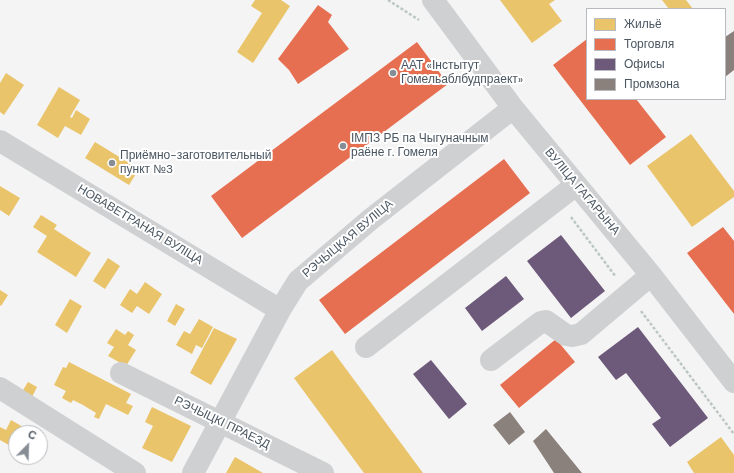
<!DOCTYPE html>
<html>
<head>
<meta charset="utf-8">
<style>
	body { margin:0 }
	#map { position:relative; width:734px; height:473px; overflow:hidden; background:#f4f4f4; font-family:"DM Sans",sans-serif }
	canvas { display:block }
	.legend { position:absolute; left:586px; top:8px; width:140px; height:92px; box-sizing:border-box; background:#fff; border:1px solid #b7bbc0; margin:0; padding:5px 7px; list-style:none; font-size:12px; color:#4a5661 }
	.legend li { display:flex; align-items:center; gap:8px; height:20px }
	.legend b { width:20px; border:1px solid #b7bbc0 }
	.north { position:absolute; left:8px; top:425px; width:40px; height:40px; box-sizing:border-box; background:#fff; border:1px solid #b7bbc0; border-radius:50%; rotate:23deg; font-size:11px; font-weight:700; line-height:16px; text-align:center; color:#4a5661 }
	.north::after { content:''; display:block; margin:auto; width:14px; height:18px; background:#868d94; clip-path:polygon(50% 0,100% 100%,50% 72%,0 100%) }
</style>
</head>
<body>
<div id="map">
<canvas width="734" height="473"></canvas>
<ul class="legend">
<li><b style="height:11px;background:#e9c46a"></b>Жильё</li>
<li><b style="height:11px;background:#e76f51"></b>Торговля</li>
<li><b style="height:11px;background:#6d597a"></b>Офисы</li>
<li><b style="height:11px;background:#8a817c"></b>Промзона</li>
</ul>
<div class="north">С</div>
</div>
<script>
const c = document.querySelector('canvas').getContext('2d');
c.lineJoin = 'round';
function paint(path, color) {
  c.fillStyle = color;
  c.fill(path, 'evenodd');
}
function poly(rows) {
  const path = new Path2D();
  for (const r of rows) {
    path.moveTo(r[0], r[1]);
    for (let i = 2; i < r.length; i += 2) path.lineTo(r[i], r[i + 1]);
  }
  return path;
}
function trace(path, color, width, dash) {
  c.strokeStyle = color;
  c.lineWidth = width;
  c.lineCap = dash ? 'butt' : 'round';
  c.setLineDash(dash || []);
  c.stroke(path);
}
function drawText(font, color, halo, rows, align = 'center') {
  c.font = font + ' "DM Sans",sans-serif';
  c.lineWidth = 4;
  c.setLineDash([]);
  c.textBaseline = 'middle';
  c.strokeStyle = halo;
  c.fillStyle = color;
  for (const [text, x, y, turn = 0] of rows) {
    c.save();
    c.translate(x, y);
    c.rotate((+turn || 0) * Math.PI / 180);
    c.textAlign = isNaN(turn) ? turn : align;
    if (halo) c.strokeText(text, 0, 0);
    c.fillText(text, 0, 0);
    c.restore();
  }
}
paint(poly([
	[255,0,281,0,290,6,253,63,237,52,262,13,251,6],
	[500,0,555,0,549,4,562,21,532,43],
	[662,0,686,0,693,9,669,9],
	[6,73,24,85,4,115,0,112,0,83],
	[59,87,80,100,70,117,72,118,76,110,90,119,81,135,65,126,58,138,37,125],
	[691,134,734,191,734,197,692,227,647,166],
	[95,142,139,169,129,185,85,158],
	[0,186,20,198,9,216,0,210],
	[41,215,57,225,54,229,91,253,76,277,37,252,47,236,33,227],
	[108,258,120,266,105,289,93,281],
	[145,282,162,294,149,314,137,306,132,313,120,305,130,289,137,294],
	[0,290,8,295,1,306,0,305],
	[70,299,82,306,67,333,55,325],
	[176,304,185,309,175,326,167,321],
	[199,319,213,327,202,348,196,345,192,354,176,345,184,331,190,334],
	[214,328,237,339,211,385,190,373],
	[116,329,125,335,128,331,134,335,128,345,136,350,126,366,108,356,114,347,107,343],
	[332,350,423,473,364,473,294,378],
	[69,362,131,394,126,403,133,406,128,415,106,404,99,419,94,417,96,413,83,405,73,400,71,403,62,398,66,391,54,385,63,367,66,368],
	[28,382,37,387,30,401,20,395],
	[152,407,191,426,172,462,142,448,153,426,145,422],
	[11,420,30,431,29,433,16,433,16,449,0,440,0,427,6,430],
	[721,437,734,455,734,473,694,473,687,462],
	[235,457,263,473,226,473]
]), '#e9c46a');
paint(poly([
	[318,5,332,15,328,22,349,49,298,84,289,70,278,59],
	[587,39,587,99,636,99,666,137,630,165,553,65],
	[417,42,448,84,242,238,211,196],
	[504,159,530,193,345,334,319,300],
	[723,227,734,241,734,314,687,253],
	[556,339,575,362,519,408,500,385]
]), '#e76f51');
paint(poly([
	[561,235,605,291,571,318,527,261],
	[506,276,524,299,482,331,465,308],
	[638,327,708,418,670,447,652,424,661,418,626,373,616,380,598,357],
	[431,360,467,404,449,419,413,374]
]), '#6d597a');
paint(poly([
	[734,31,734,70,725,77,725,37],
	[510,412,525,432,509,445,493,425],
	[546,429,582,473,554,473,533,441]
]), '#8a817c');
trace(poly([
	[388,0,419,20],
	[571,217,616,277],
	[641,311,734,434]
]), '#bcc7c4', 2.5, [3, 2]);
trace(poly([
	[433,0,513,108,651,275,734,382],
	[0,141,280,310],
	[366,347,576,185],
	[491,360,541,322,546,321,566,335,572,336,581,334,651,275],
	[121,373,323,473],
	[0,388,135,473],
	[193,473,280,310,298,281,371,219,513,108]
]), '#ced0d2', 22);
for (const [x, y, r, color] of [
	[393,73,4,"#868d94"],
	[343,146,4,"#868d94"],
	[112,163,4,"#868d94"]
]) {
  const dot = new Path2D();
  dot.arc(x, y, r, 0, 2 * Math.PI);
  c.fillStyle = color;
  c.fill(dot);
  trace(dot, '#fff', 1.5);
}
drawText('12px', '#4a5661', '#fff', [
	["ААТ «Інстытут",401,66],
	["Гомельаблбудпраект»",401,80],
	["ІМПЗ РБ па Чыгуначным",351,139],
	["раёне г. Гомеля",351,153],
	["Приёмно-заготовительный",120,156],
	["пункт №3",120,170]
], 'left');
drawText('12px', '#4a5661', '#fff', [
	["ВУЛІЦА ГАГАРЫНА",582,192,50],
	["НОВАВЕТРАНАЯ ВУЛІЦА",140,225,31],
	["РЭЧЫЦКАЯ ВУЛІЦА",348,239,-40],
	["РЭЧЫЦКІ ПРАЕЗД",222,423,26]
]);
</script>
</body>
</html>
